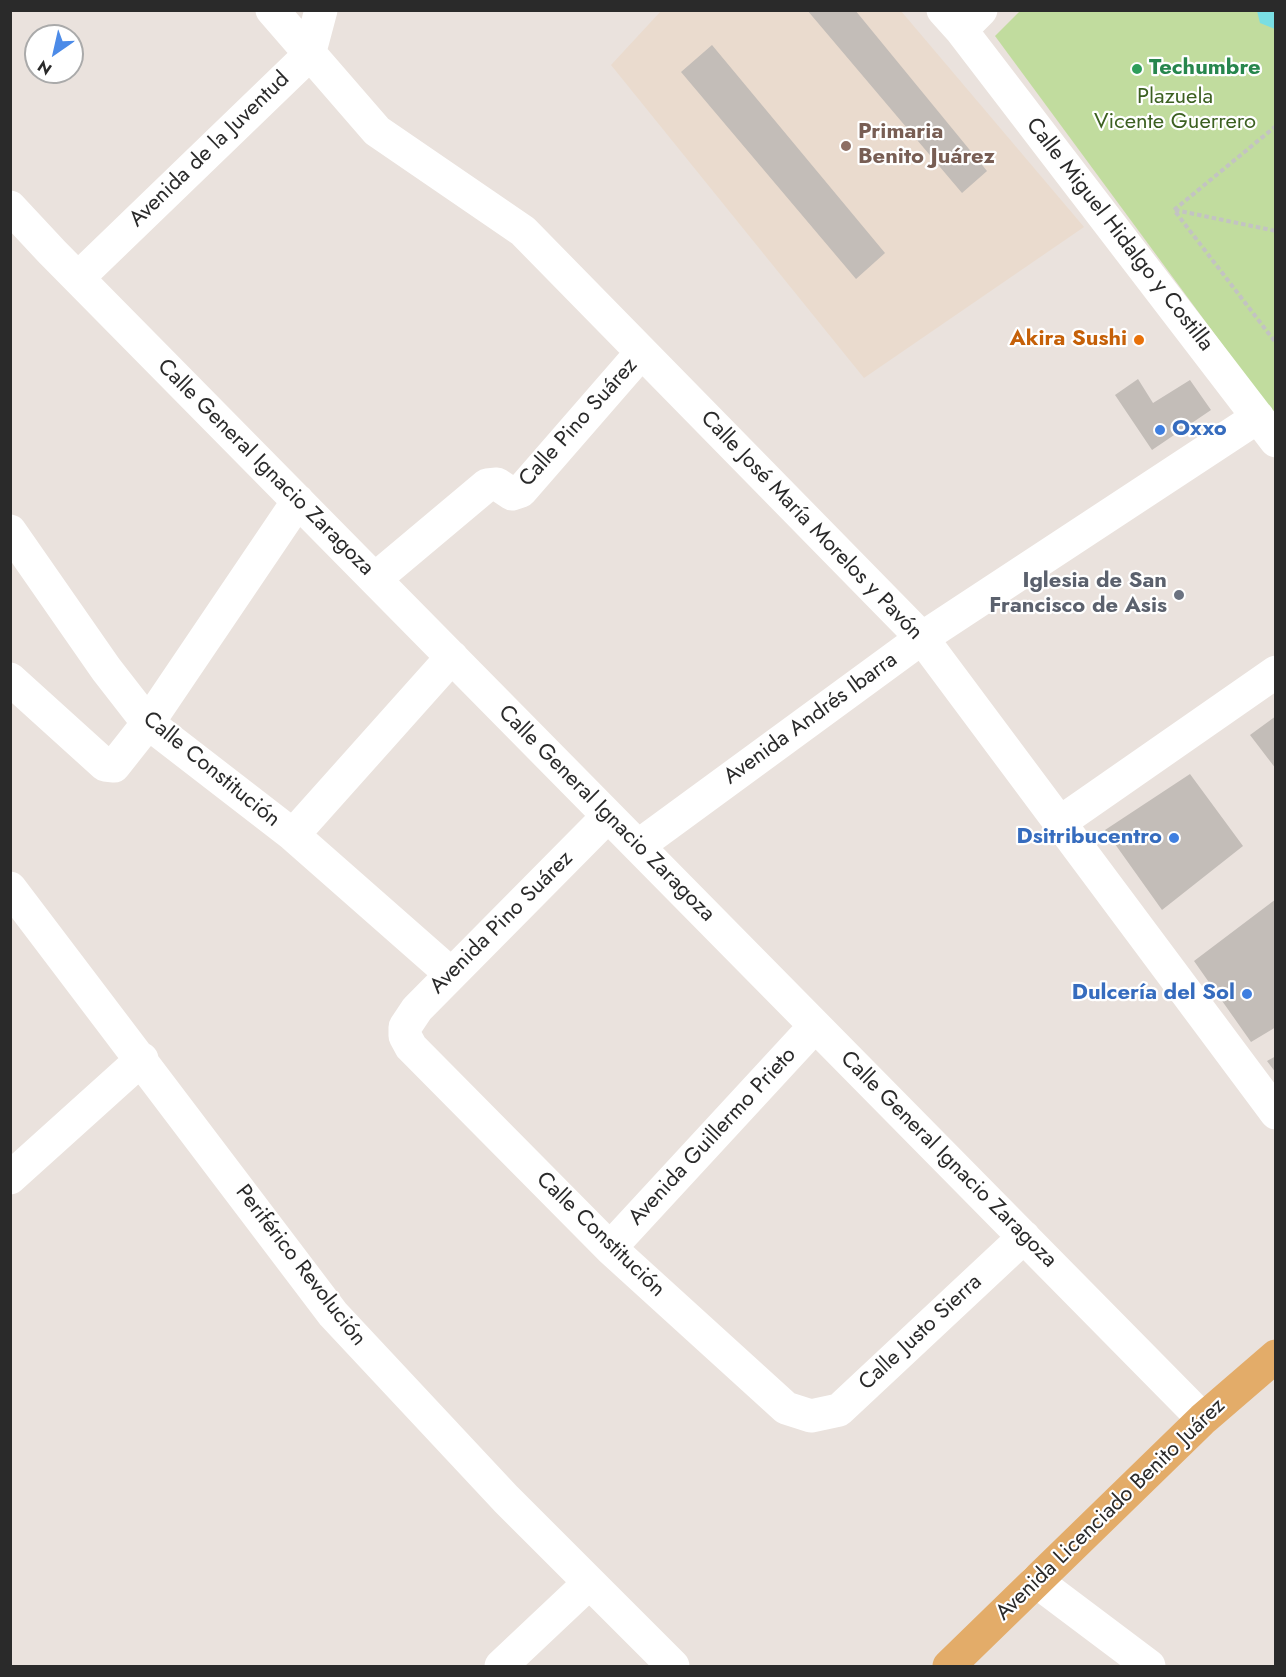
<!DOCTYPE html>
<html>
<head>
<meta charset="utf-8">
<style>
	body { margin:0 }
	#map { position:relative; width:1286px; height:1677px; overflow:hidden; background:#eae2dd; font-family:Jost,sans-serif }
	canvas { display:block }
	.frame { position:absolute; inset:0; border:12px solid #2a2a2a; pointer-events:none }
	.north { position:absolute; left:24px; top:24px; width:60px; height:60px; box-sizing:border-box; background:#fff; border:2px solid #aaa; border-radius:50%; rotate:214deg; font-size:16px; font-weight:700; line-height:24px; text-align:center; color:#2a2a2a }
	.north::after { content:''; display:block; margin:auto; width:21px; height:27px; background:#4c8be8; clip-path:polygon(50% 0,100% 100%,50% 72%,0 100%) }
</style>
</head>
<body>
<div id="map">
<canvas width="1286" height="1677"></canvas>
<div class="frame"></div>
<div class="north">N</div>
</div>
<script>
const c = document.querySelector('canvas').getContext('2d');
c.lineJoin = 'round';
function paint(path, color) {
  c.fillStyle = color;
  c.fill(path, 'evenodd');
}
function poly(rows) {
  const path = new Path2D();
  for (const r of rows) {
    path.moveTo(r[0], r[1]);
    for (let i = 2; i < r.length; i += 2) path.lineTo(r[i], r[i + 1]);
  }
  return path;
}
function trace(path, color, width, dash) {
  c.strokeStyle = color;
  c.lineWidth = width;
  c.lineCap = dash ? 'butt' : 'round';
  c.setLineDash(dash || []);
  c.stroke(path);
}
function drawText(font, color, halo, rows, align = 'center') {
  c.font = font + ' Jost,sans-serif';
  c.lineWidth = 4.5;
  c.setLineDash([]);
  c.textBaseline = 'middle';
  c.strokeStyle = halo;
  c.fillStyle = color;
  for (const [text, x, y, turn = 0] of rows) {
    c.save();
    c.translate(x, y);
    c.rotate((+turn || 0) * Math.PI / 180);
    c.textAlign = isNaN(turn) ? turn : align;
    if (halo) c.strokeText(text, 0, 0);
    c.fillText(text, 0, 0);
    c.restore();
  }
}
paint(poly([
	[661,11,901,11,1084,227,864,378,611,65]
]), '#eadbce');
paint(poly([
	[1020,11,1275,11,1275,416,995,36]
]), '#c1dc9e');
paint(poly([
	[1257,11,1275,11,1275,29,1260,23]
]), '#7adee3');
paint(poly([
	[807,10,855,10,987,171,962,193],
	[712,45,885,253,856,279,681,72],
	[1138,379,1153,403,1190,380,1211,410,1152,450,1115,395],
	[1276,716,1276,769,1250,735],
	[1190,774,1243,846,1162,910,1105,830],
	[1276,899,1276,1027,1251,1042,1194,961],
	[1276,1056,1276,1073,1267,1061]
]), '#c3bdb8');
trace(poly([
	[1276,126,1174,210,1276,343],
	[1175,210,1276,231]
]), '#c3c3c3', 4, [4.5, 3]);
trace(poly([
	[272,10,377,131,523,231,922,638,1276,1113],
	[943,10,961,30,1276,441],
	[961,30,981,10],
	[10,207,52,252,1203,1419],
	[78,278,309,55,321,10],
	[10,531,106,669,148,723,293,835,451,974],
	[375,579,487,485,497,484,512,494,521,491,641,353],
	[10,679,105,765,114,766,148,723,298,501],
	[608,816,417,1009,405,1027,405,1036,411,1047,610,1248,786,1408,811,1416,839,1410,1024,1237],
	[1059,823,1276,672],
	[293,835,452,657],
	[638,846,922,638,1258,417],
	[10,888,333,1314,506,1499,673,1666],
	[10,1178,142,1059],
	[610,1248,815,1026],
	[1036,1581,1149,1666],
	[501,1666,588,1584]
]), '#fff', 33);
trace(poly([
	[949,1666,1203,1419,1276,1356]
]), '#e3ac69', 33);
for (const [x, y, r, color] of [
	[1137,69,6,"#2e9e5b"],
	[846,146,6,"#8d6e63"],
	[1139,340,6,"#e8710a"],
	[1160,430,6,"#3f7fe0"],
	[1179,595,6,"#6b7280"],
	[1174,838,6,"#3f7fe0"],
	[1247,994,6,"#3f7fe0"]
]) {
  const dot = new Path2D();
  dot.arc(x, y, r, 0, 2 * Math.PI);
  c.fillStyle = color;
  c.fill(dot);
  trace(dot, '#fff', 2);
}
drawText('bold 22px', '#27864d', '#fff', [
	["Techumbre",1149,69]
], 'left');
drawText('22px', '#3c6021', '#fff', [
	["Plazuela",1175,98],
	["Vicente Guerrero",1175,123]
]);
drawText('bold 22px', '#785e54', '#fff', [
	["Primaria",858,133],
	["Benito Juárez",858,158]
], 'left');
drawText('22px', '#2a2a2a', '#fff', [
	["Avenida de la Juventud",210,150,-44],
	["Calle Miguel Hidalgo y Costilla",1119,235,52],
	["Calle Pino Suárez",579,423,-48],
	["Calle General Ignacio Zaragoza",265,468,45],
	["Calle José María Morelos y Pavón",811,526,46],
	["Avenida Andrés Ibarra",811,719,-36],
	["Calle Constitución",211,770,39],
	["Calle General Ignacio Zaragoza",606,814,45],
	["Avenida Pino Suárez",502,923,-45],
	["Avenida Guillermo Prieto",713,1137,-47],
	["Calle General Ignacio Zaragoza",948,1160,45],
	["Calle Constitución",600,1235,44],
	["Periférico Revolución",300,1266,52],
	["Calle Justo Sierra",921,1333,-43],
	["Avenida Licenciado Benito Juárez",1111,1510,-44]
]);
drawText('bold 22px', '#c56008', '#fff', [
	["Akira Sushi",1127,340]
], 'right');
drawText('bold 22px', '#366cbe', '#fff', [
	["Oxxo",1172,430,"left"],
	["Dsitribucentro",1162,838],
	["Dulcería del Sol",1235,994]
], 'right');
drawText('bold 22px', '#5b616d', '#fff', [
	["Iglesia de San",1167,582],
	["Francisco de Asis",1167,607]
], 'right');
</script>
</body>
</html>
